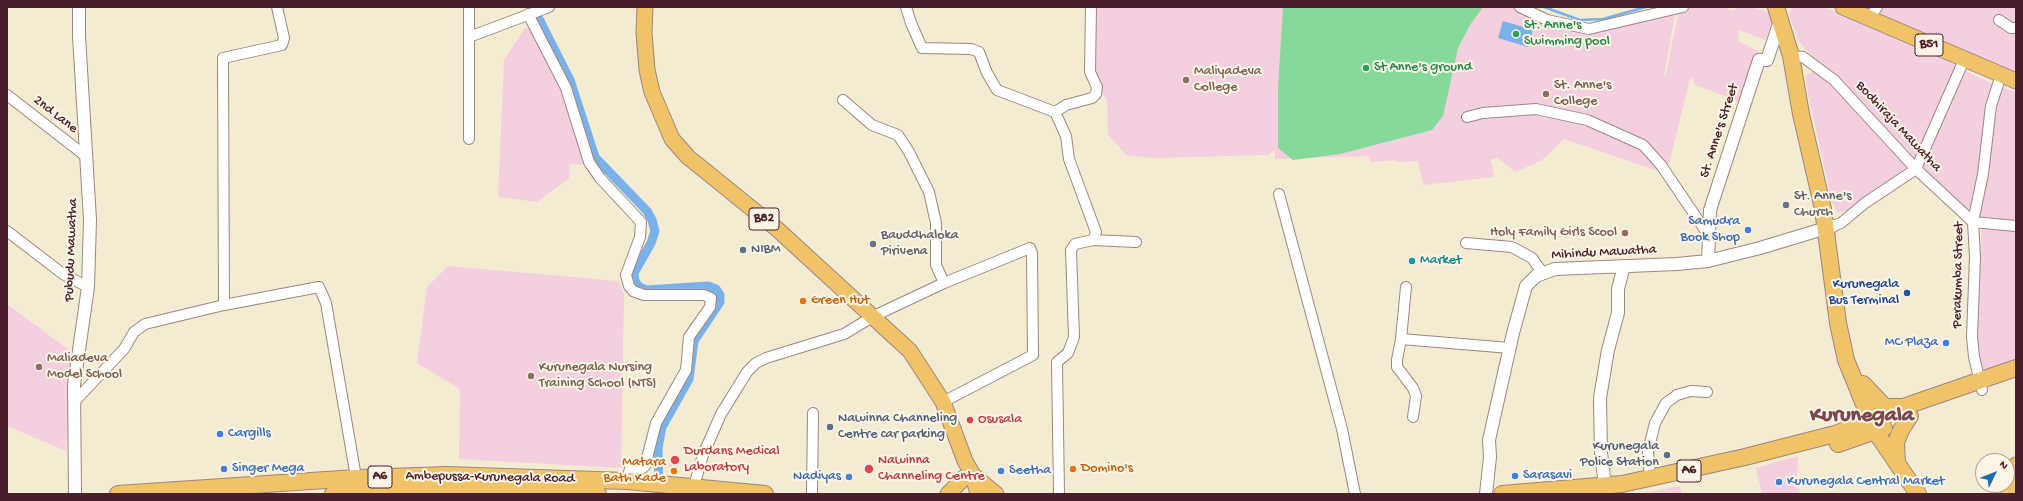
<!DOCTYPE html>
<html>
<head>
<meta charset="utf-8">
<style>
	body { margin:0 }
	#map { position:relative; width:2023px; height:501px; overflow:hidden; background:#f3ecd3; font-family:"Gochi Hand",sans-serif }
	canvas { display:block }
	.frame { position:absolute; inset:0; border:8px solid #4a1f2b; pointer-events:none }
	.north { position:absolute; left:1975px; top:453px; width:40px; height:40px; box-sizing:border-box; background:#fcf5e5; border:1px solid #b59f9b; border-radius:50%; rotate:47deg; font-size:11px; font-weight:700; line-height:16px; text-align:center; color:#4a1f2b }
	.north::after { content:''; display:block; margin:auto; width:14px; height:18px; background:#1f6fb2; clip-path:polygon(50% 0,100% 100%,50% 72%,0 100%) }
</style>
</head>
<body>
<div id="map">
<canvas width="2023" height="501"></canvas>
<div class="frame"></div>
<div class="north">N</div>
</div>
<script>
const c = document.querySelector('canvas').getContext('2d');
c.lineJoin = 'round';
function paint(path, color) {
  c.fillStyle = color;
  c.fill(path, 'evenodd');
}
function poly(rows) {
  const path = new Path2D();
  for (const r of rows) {
    path.moveTo(r[0], r[1]);
    for (let i = 2; i < r.length; i += 2) path.lineTo(r[i], r[i + 1]);
  }
  return path;
}
function trace(path, color, width, dash) {
  c.strokeStyle = color;
  c.lineWidth = width;
  c.lineCap = dash ? 'butt' : 'round';
  c.setLineDash(dash || []);
  c.stroke(path);
}
function drawText(font, color, halo, rows, align = 'center') {
  c.font = font + ' "Gochi Hand",sans-serif';
  c.lineWidth = 4;
  c.setLineDash([]);
  c.textBaseline = 'middle';
  c.strokeStyle = halo;
  c.fillStyle = color;
  for (const [text, x, y, turn = 0] of rows) {
    c.save();
    c.translate(x, y);
    c.rotate((+turn || 0) * Math.PI / 180);
    c.textAlign = isNaN(turn) ? turn : align;
    if (halo) c.strokeText(text, 0, 0);
    c.fillText(text, 0, 0);
    c.restore();
  }
}
paint(poly([
	[1091,7,1514,7,1536,18,1594,33,1675,15,1664,75,1669,76,1666,74,1678,15,1688,7,1722,7,1735,11,1736,7,1750,7,1773,13,1773,23,1765,40,1739,30,1738,41,1762,53,1744,104,1694,84,1693,79,1690,79,1668,168,1708,224,1661,172,1564,139,1542,160,1516,172,1497,158,1491,160,1494,177,1423,185,1418,161,1397,162,1396,160,1371,162,1368,156,1275,159,1275,150,1268,155,1153,158,1126,155,1108,134,1107,100,1097,87,1090,72],
	[1792,7,1824,7,1866,24,1958,66,1914,161,1806,50,1799,41,1789,15],
	[1856,7,2016,7,2016,73],
	[525,28,530,28,562,93,586,165,570,164,569,178,537,202,498,197,504,60],
	[1962,69,1995,85,1992,105,2003,88,2016,92,2016,361,1995,369,1982,371,1975,341,1982,226,1973,222,1918,167],
	[1813,72,1823,75,1910,167,1891,184,1850,214,1846,211,1837,212,1832,202,1808,94,1805,76],
	[448,266,618,281,624,294,621,468,459,459,460,389,417,363,427,287],
	[7,304,73,353,66,451,7,426],
	[670,456,680,457,678,467,669,466],
	[1798,456,1797,475,1800,494,1762,494,1756,468],
	[1680,486,1682,494,1641,494]
]), '#f3cfdf');
paint(poly([
	[1283,7,1483,7,1470,25,1458,48,1443,116,1432,130,1340,154,1293,160,1278,148,1278,88]
]), '#86d99b');
paint(poly([
	[1503,21,1533,30,1528,47,1498,38]
]), '#7ab1e9');
trace(poly([
	[1544,7,1580,20,1603,19,1646,7]
]), '#7ab1e9', 2.5);
trace(poly([
	[533,7,570,80,595,157,647,211,652,220,655,231,651,243,634,273,635,281,639,287,647,290,708,286,716,289,720,295,720,302,694,341,689,379,662,427,658,448,659,494]
]), '#7ab1e9', 9);
const minor = poly([
	[906,7,911,23,922,48,971,49,979,52,987,73,997,90,1055,112,1066,136,1069,159,1096,232,1093,240,1075,244,1071,250,1074,337,1068,353,1057,362,1059,494],
	[1520,7,1547,20,1589,29,1683,7],
	[528,14,566,88,589,162,600,178,641,222,640,237,626,275,629,286,633,291,644,295,704,295,711,298,710,307,689,337,686,370,656,423,645,466,642,468,630,468,627,481],
	[1869,19,1877,7],
	[1999,20,2011,28,2016,28],
	[469,37,549,7],
	[1791,56,1803,57,1834,80,1916,169,1973,222],
	[7,95,87,157],
	[843,100,872,125,898,135,909,152,929,192,936,223,936,265,944,283],
	[1055,112,1066,105,1092,98,1096,94,1097,87,1090,72,1091,7],
	[1467,117,1483,113,1536,109,1587,120,1643,145,1661,165,1707,233],
	[469,139,469,7],
	[1279,194,1342,429,1355,494],
	[1973,222,2016,226],
	[1833,226,1841,223,1865,203,1916,169,1964,60],
	[7,231,63,274,88,287],
	[1093,240,1136,242],
	[1466,243,1512,247,1532,258,1542,272],
	[1406,287,1401,339,1397,360,1397,367,1413,388,1416,396,1413,417],
	[224,305,223,58,282,45,284,38,277,7],
	[1401,339,1510,348],
	[1982,390,1974,357,1972,337,1975,257,1973,222,1983,174,1991,106,2001,75],
	[74,402,124,349,134,332,145,324,224,305,319,287,326,303,357,483],
	[1650,479,1648,451,1655,423,1666,403,1677,395,1691,391,1707,392],
	[694,486,703,455,721,414,747,372,756,363,766,358,844,334,874,316,944,283,1030,248,1032,253,1033,355,943,402],
	[812,494,813,413]
]);
const tertiary = poly([
	[1708,261,1710,210,1759,60,1767,60,1780,21],
	[75,494,74,385,88,287,90,220,79,36,79,7],
	[1486,494,1490,457,1489,440,1513,333,1526,286,1536,276,1555,269,1677,264,1708,261,1760,248,1833,226],
	[1606,494,1601,453,1600,398,1608,350,1618,313,1618,289,1624,266]
]);
const primary = poly([
	[645,7,644,33,647,70,652,92,672,139,688,157,777,229,910,351,943,402,965,461,973,475,978,494],
	[1843,7,2016,81],
	[973,475,996,494],
	[948,494,965,477],
	[2008,494,2016,465]
]);
const trunk = poly([
	[1776,7,1791,56,1801,114,1823,209,1838,323,1846,360,1875,431,1918,494],
	[1863,384,1883,405,1887,407,1902,407],
	[1838,444,1884,428],
	[1897,463,1896,442,1901,430,1910,416],
	[118,494,356,478,447,475,627,481,765,494],
	[333,494,446,488,598,494],
	[1502,494,1622,484,1745,457,1835,434,1906,406,2016,368]
]);
trace(minor, '#9e867f', 12);
trace(tertiary, '#9e867f', 14);
trace(primary, '#9e867f', 17);
trace(trunk, '#9e867f', 18);
trace(minor, '#fff', 10);
trace(tertiary, '#fff', 12);
trace(primary, '#f1c369', 15);
trace(trunk, '#f1c369', 16);
for (const [x, y, r, color] of [
	[1516,34,4,"#2e9e5b"],
	[1366,68,4,"#2e9e5b"],
	[1186,80,4,"#8d6e63"],
	[1546,94,4,"#8d6e63"],
	[1786,205,4,"#6b7280"],
	[1748,230,4,"#3f7fe0"],
	[1625,233,4,"#8d6e63"],
	[873,244,4,"#6b7280"],
	[743,250,4,"#5c6f8a"],
	[1412,261,4,"#0f9aa8"],
	[1907,293,4,"#1a4fb4"],
	[803,301,4,"#e8710a"],
	[1946,343,4,"#3f7fe0"],
	[39,367,4,"#8d6e63"],
	[531,376,4,"#8d6e63"],
	[970,420,4,"#e0444e"],
	[830,427,4,"#5c6f8a"],
	[220,434,4,"#3f7fe0"],
	[1667,455,4,"#5c6f8a"],
	[675,460,5,"#e0444e"],
	[224,469,4,"#3f7fe0"],
	[869,469,5,"#e0444e"],
	[1073,469,4,"#e8710a"],
	[674,471,4,"#e8710a"],
	[1001,471,4,"#3f7fe0"],
	[1515,476,4,"#3f7fe0"],
	[849,477,4,"#3f7fe0"],
	[1779,482,4,"#3f7fe0"]
]) {
  const dot = new Path2D();
  dot.arc(x, y, r, 0, 2 * Math.PI);
  c.fillStyle = color;
  c.fill(dot);
  trace(dot, '#fcf5e5', 1.5);
}
for (const [x, y, w] of [
	[1929,45,28],
	[764,219,30],
	[1689,471,24],
	[380,477,24]
]) {
  const box = new Path2D();
  box.roundRect(x - w / 2, y - 11, w, 22, 3);
  c.fillStyle = '#fcf5e5';
  c.fill(box);
  trace(box, '#4a1f2b', 1);
}
drawText('bold 13px', '#4a1f2b', null, [
	["B51",1929,45],
	["B82",764,219],
	["A6",1689,471],
	["A6",380,477]
]);
drawText('14px', '#27864d', '#fcf5e5', [
	["St. Anne's",1524,26],
	["Swimming pool",1524,42],
	["St Anne's ground",1374,68]
], 'left');
drawText('14px', '#785e54', '#fcf5e5', [
	["Maliyadeva",1194,72],
	["College",1194,88],
	["St. Anne's",1554,86],
	["College",1554,102],
	["Holy Family Girls Scool",1617,233,"right"],
	["Maliadeva",47,359],
	["Model School",47,375],
	["Kurunegala Nursing",539,368],
	["Training School (NTS)",539,384]
], 'left');
drawText('14px', '#4a1f2b', '#fcf5e5', [
	["2nd Lane",55,115,38],
	["Bodhiraja Mawatha",1898,127,47],
	["St. Anne's Street",1720,131,-72],
	["Pubudu Mawatha",72,250,-88],
	["Mihindu Mawatha",1604,253,-3],
	["Perakumba Street",1959,275,-89],
	["Ambepussa-Kurunegala Road",490,478,1]
]);
drawText('14px', '#5b616d', '#fcf5e5', [
	["St. Anne's",1794,197],
	["Church",1794,213],
	["Bauddhaloka",881,236],
	["Pirivena",881,252]
], 'left');
drawText('14px', '#366cbe', '#fcf5e5', [
	["Samudra",1740,222,"right"],
	["Book Shop",1740,238,"right"],
	["MC Plaza",1938,343,"right"],
	["Cargills",228,434],
	["Singer Mega",232,469],
	["Seetha",1009,471],
	["Sarasavi",1523,476],
	["Nadiyas",841,477,"right"],
	["Kurunegala Central Market",1787,482]
], 'left');
drawText('14px', '#4e5e75', '#fcf5e5', [
	["NIBM",751,250],
	["Nawinna Channeling",838,419],
	["Centre car parking",838,435],
	["Kurunegala",1659,447,"right"],
	["Police Station",1659,463,"right"]
], 'left');
drawText('14px', '#0d838f', '#fcf5e5', [
	["Market",1420,261]
], 'left');
drawText('14px', '#164399', '#fcf5e5', [
	["Kurunegala",1899,285],
	["Bus Terminal",1899,301]
], 'right');
drawText('14px', '#c56008', '#fcf5e5', [
	["Green Hut",811,301],
	["Matara",666,463,"right"],
	["Bath Kade",666,479,"right"],
	["Domino's",1081,469]
], 'left');
drawText('14px', '#be3a42', '#fcf5e5', [
	["Osusala",978,420],
	["Durdans Medical",684,452],
	["Laboratory",684,468],
	["Nawinna",878,461],
	["Channeling Centre",878,477]
], 'left');
drawText('bold 22px', '#7b474e', '#fcf5e5', [
	["Kurunegala",1862,417]
]);
</script>
</body>
</html>
